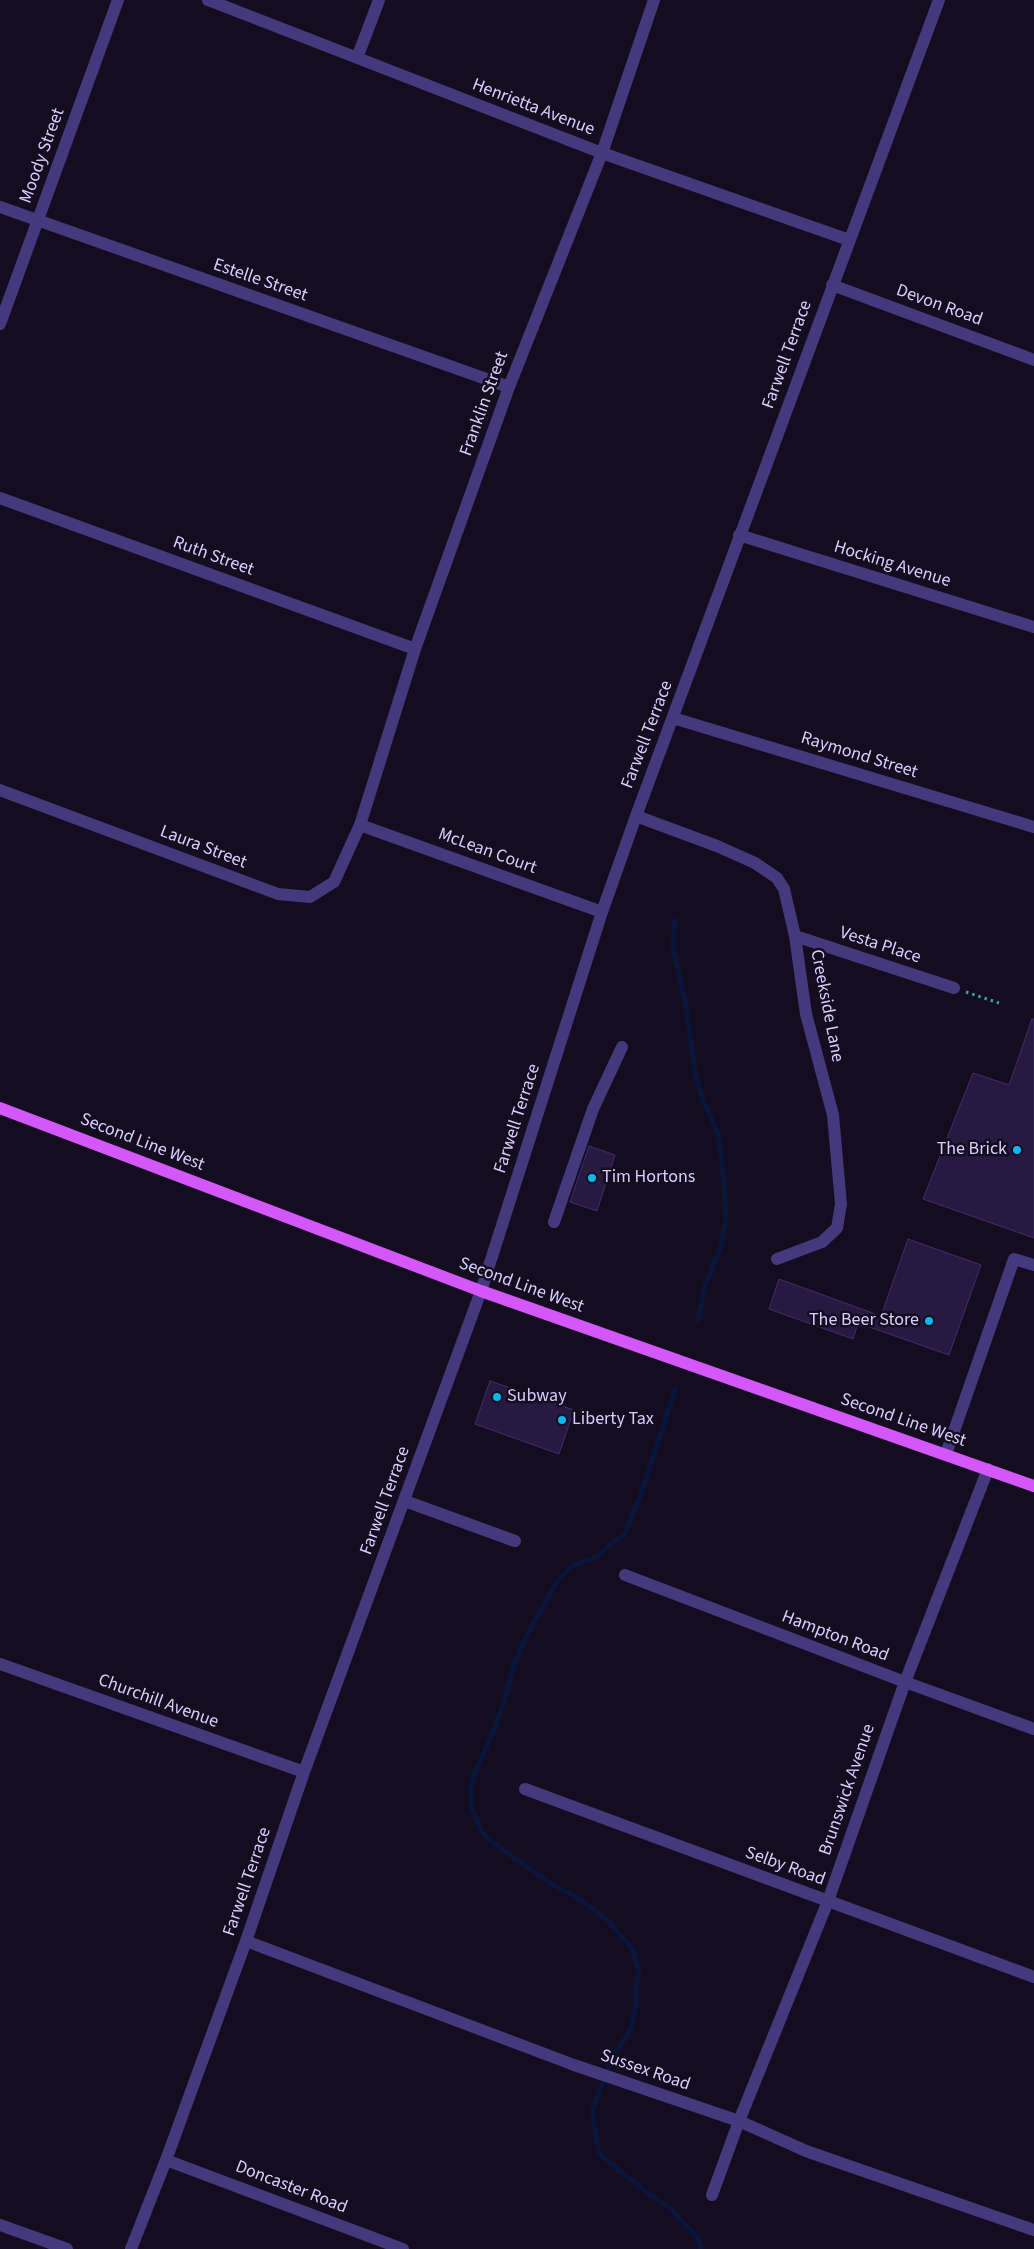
<!DOCTYPE html>
<html>
<head>
<meta charset="utf-8">
<style>
	body { margin:0 }
	canvas { display:block; background:#130d1f }
</style>
</head>
<body>
<canvas width="1034" height="2249"></canvas>
<script>
const c = document.querySelector('canvas').getContext('2d');
c.lineJoin = 'round';
function poly(rows) {
  const path = new Path2D();
  for (const r of rows) {
    path.moveTo(r[0], r[1]);
    for (let i = 2; i < r.length; i += 2) path.lineTo(r[i], r[i + 1]);
  }
  return path;
}
function trace(path, color, width, dash) {
  c.strokeStyle = color;
  c.lineWidth = width;
  c.lineCap = dash ? 'butt' : 'round';
  c.setLineDash(dash || []);
  c.stroke(path);
}
function paint(path, color) {
  c.fillStyle = color;
  c.fill(path, 'evenodd');
}
function drawText(font, color, halo, rows, align = 'center') {
  c.font = font + ' "Source Sans 3",sans-serif';
  c.lineWidth = 5;
  c.setLineDash([]);
  c.textBaseline = 'middle';
  c.strokeStyle = halo;
  c.fillStyle = color;
  for (const [text, x, y, turn = 0] of rows) {
    c.save();
    c.translate(x, y);
    c.rotate((+turn || 0) * Math.PI / 180);
    c.textAlign = isNaN(turn) ? turn : align;
    if (halo) c.strokeText(text, 0, 0);
    c.fillText(text, 0, 0);
    c.restore();
  }
}
trace(poly([
	[675,920,673,947,685,1002,696,1077,703,1100,718,1133,724,1182,726,1220,720,1249,705,1286,698,1320],
	[675,1389,641,1495,624,1535,611,1544,597,1557,572,1566,558,1580,528,1633,513,1667,507,1692,494,1730,476,1770,471,1786,471,1806,481,1830,488,1839,551,1884,577,1897,607,1920,632,1948,639,1972,636,1985,636,2004,631,2028,609,2065,592,2112,599,2154,646,2192,670,2208,698,2238,701,2249]
]), '#0a153b', 5);
const building = poly([
	[1032,1019,1034,1019,1034,1238,923,1199,973,1073,1009,1085,1032,1019],
	[589,1146,615,1155,597,1211,570,1202,589,1146],
	[908,1239,981,1265,949,1355,858,1323,853,1339,769,1309,779,1279,881,1316,908,1239],
	[490,1381,574,1410,559,1454,475,1424,490,1381]
]);
paint(building, '#271a40');
trace(building, '#412c6b', 1);
trace(poly([
	[966,992,999,1003]
]), '#31a4ae', 3, [2.5, 4]);
trace(poly([
	[208,0,602,153,849,240],
	[357,58,379,0],
	[0,207,509,387],
	[832,285,1034,360],
	[0,324,118,0],
	[0,498,415,649],
	[739,535,1034,627],
	[673,718,1034,827],
	[0,790,278,894,310,897,334,882,360,825,415,649,509,387,602,153,654,0],
	[636,816,717,846,755,863,777,878,784,889,795,936,806,1014,833,1115,841,1204,837,1228,822,1242,777,1259],
	[360,825,602,912],
	[795,936,954,988],
	[554,1222,593,1109,622,1047],
	[946,1454,1014,1259,1034,1265],
	[405,1501,515,1541],
	[625,1575,905,1682,1034,1729],
	[0,1664,304,1772],
	[525,1789,1034,1977],
	[246,1941,574,2065,739,2121,806,2151,1034,2230],
	[166,2160,403,2249],
	[712,2195,739,2121,828,1901,905,1682,988,1469],
	[0,2225,67,2249],
	[131,2249,166,2160,246,1941,304,1772,481,1291,602,912,636,816,939,0]
]), '#45397d', 12);
trace(poly([
	[0,1108,481,1291,1034,1486]
]), '#d457fa', 12);
for (const [x, y, r, color] of [
	[1017,1150,5,"#07b8f0"],
	[592,1178,5,"#07b8f0"],
	[929,1321,5,"#07b8f0"],
	[497,1397,5,"#07b8f0"],
	[562,1420,5,"#07b8f0"]
]) {
  const dot = new Path2D();
  dot.arc(x, y, r, 0, 2 * Math.PI);
  c.fillStyle = color;
  c.fill(dot);
  trace(dot, '#130d1f', 2);
}
drawText('18px', '#d9cdfe', '#130d1f', [
	["Henrietta Avenue",533,108,21],
	["Moody Street",43,156,-70],
	["Estelle Street",260,281,19],
	["Devon Road",939,306,20],
	["Farwell Terrace",788,355,-70],
	["Franklin Street",485,404,-70],
	["Ruth Street",213,557,20],
	["Hocking Avenue",892,565,17],
	["Farwell Terrace",648,735,-69],
	["Raymond Street",859,756,17],
	["Laura Street",203,848,21],
	["McLean Court",487,852,20],
	["Vesta Place",880,946,18],
	["Creekside Lane",826,1006,79],
	["Farwell Terrace",518,1119,-72],
	["Second Line West",142,1143,21],
	["Second Line West",521,1286,20],
	["Second Line West",903,1421,19],
	["Farwell Terrace",386,1501,-70],
	["Hampton Road",835,1637,21],
	["Churchill Avenue",158,1702,20],
	["Brunswick Avenue",848,1790,-71],
	["Selby Road",785,1867,20],
	["Farwell Terrace",248,1882,-71],
	["Sussex Road",645,2071,19],
	["Doncaster Road",291,2188,21]
]);
drawText('18px', '#d9cdfe', '#130d1f', [
	["The Brick",1007,1150,"right"],
	["Tim Hortons",602,1178],
	["The Beer Store",919,1321,"right"],
	["Subway",507,1397],
	["Liberty Tax",572,1420]
], 'left');
</script>
</body>
</html>
